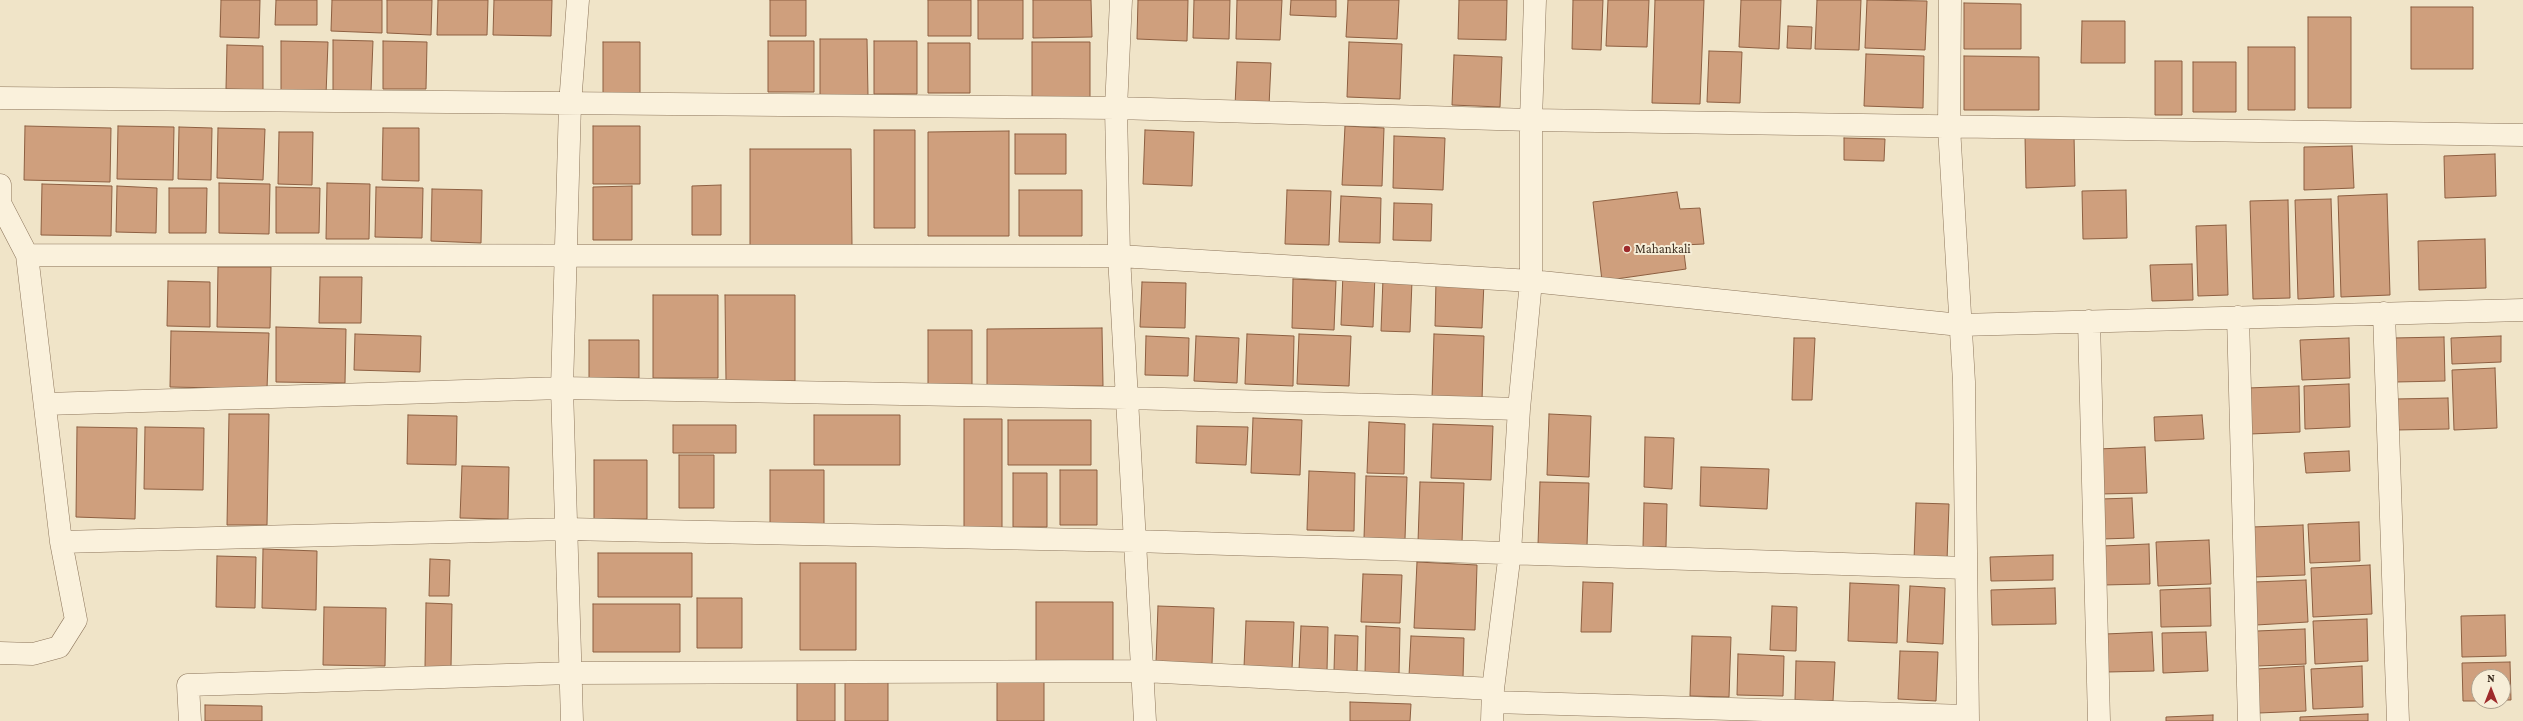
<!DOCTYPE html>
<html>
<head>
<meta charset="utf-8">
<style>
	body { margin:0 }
	#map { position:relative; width:2523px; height:721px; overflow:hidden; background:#f0e4c8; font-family:"Crimson Pro",serif }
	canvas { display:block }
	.north { position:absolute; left:2471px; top:669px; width:40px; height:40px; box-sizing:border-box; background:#f7eed8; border:1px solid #ada18e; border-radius:50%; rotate:0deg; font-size:11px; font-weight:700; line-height:16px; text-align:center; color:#3d2e20 }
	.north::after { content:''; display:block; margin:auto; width:14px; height:18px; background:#9e2a2b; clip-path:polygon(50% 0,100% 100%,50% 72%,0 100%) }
</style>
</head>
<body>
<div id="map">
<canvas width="2523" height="721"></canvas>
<div class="north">N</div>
</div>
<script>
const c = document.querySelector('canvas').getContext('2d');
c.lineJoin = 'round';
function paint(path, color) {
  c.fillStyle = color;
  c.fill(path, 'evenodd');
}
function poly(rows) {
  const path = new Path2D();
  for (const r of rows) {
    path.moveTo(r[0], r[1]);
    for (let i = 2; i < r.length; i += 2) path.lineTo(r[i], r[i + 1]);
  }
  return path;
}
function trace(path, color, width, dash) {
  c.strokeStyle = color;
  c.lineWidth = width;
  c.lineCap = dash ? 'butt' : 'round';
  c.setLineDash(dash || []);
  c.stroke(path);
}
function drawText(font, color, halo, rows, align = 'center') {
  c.font = font + ' "Crimson Pro",serif';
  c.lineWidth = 4;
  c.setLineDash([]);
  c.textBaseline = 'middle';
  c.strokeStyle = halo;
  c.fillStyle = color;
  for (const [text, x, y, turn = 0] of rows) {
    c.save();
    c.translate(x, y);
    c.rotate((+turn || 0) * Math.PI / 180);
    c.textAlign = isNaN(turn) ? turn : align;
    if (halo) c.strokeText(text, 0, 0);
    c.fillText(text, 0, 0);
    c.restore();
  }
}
const building = poly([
	[221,0,260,0,259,38,220,37,221,0],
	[276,0,317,0,317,25,275,25,276,0],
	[332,0,382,0,382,33,331,31,332,0],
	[387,0,432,0,431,35,387,33,387,0],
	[438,0,488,0,487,35,437,35,438,0],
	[494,0,552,0,551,36,493,35,494,0],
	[770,0,806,0,806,36,770,36,770,0],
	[928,0,971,0,971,36,928,36,928,0],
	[978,0,1023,0,1023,39,978,39,978,0],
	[1033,0,1091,0,1092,37,1033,38,1033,0],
	[1138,0,1188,0,1187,41,1137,39,1138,0],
	[1194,0,1230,0,1229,39,1193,38,1194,0],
	[1237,0,1282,0,1280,40,1236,39,1237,0],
	[1291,0,1336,0,1336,17,1290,15,1291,0],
	[1348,0,1399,0,1397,39,1346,37,1348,0],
	[1459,0,1507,0,1506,40,1458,39,1459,0],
	[1573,0,1603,0,1601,50,1572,49,1573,0],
	[1608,0,1649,0,1647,47,1606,46,1608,0],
	[1655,0,1704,0,1700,104,1652,103,1655,0],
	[1741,0,1781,0,1779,49,1739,47,1741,0],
	[1817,0,1861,0,1859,50,1815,49,1817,0],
	[1867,0,1927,1,1925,50,1865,48,1867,0],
	[1964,3,2021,4,2021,49,1964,49,1964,3],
	[2411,7,2473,7,2473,69,2411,69,2411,7],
	[2308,17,2351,17,2351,108,2308,108,2308,17],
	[2082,21,2125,21,2125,63,2081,63,2082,21],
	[1788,26,1812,27,1811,49,1787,48,1788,26],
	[820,39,867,39,868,96,820,96,820,39],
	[333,40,373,41,371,92,333,91,333,40],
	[281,41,328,42,326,95,281,95,281,41],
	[383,41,427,42,426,89,383,89,383,41],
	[768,41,814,41,814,92,768,92,768,41],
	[874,41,917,41,917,94,874,94,874,41],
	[603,42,640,42,640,93,603,93,603,42],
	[1032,42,1090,42,1090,99,1032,99,1032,42],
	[1349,42,1402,44,1400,99,1347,97,1349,42],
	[928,43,970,43,970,93,928,93,928,43],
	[227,45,263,46,263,90,226,89,227,45],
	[2248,47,2295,47,2295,110,2248,110,2248,47],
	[1709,51,1742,52,1740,103,1707,102,1709,51],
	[1866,54,1924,56,1923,108,1864,106,1866,54],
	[1454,55,1502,57,1500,107,1452,105,1454,55],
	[1964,56,2039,57,2039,110,1964,110,1964,56],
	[2155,61,2182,61,2182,115,2155,115,2155,61],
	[1237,62,1271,63,1269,106,1235,106,1237,62],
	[2193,62,2236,62,2236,112,2193,112,2193,62],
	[25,126,111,128,110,182,24,180,25,126],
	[118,126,174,127,173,180,117,179,118,126],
	[593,126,640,126,640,184,593,184,593,126],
	[1345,126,1384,128,1382,186,1342,185,1345,126],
	[179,127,212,128,211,180,178,179,179,127],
	[218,128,265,129,263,180,217,178,218,128],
	[383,128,419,128,419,181,382,180,383,128],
	[874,130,915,130,915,228,874,228,874,130],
	[1145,130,1194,132,1192,186,1143,184,1145,130],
	[1009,131,1009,236,928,236,928,132,1009,131],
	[279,132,313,132,312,185,278,184,279,132],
	[1015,134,1066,134,1066,174,1015,174,1015,134],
	[2074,135,2075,186,2026,188,2025,136,2074,135],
	[1394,136,1445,138,1443,190,1393,188,1394,136],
	[1844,138,1885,139,1884,161,1844,160,1844,138],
	[2352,146,2354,188,2304,190,2304,147,2352,146],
	[750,149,851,149,852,246,750,247,750,149],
	[2495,154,2496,196,2445,198,2444,156,2495,154],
	[219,183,270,184,269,234,219,233,219,183],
	[327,183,370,184,369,239,326,239,327,183],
	[42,184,112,186,111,236,41,235,42,184],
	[721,185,721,235,692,235,692,186,721,185],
	[117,186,157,188,156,233,116,232,117,186],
	[632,186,632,240,593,240,593,187,632,186],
	[276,187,320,188,319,233,276,233,276,187],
	[376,187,423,188,422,238,375,237,376,187],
	[169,188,207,188,206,233,169,233,169,188],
	[432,189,482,190,481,243,431,241,432,189],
	[1019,190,1082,190,1082,236,1019,236,1019,190],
	[1287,190,1331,191,1329,245,1285,244,1287,190],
	[2126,190,2127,238,2083,239,2082,191,2126,190],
	[1677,192,1680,209,1700,208,1704,244,1683,245,1686,269,1602,281,1593,202,1677,192],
	[2387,194,2390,295,2341,297,2338,196,2387,194],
	[1341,196,1381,198,1380,243,1339,242,1341,196],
	[2331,199,2334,297,2298,299,2295,200,2331,199],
	[2288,200,2290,298,2253,299,2250,201,2288,200],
	[1394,203,1432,204,1431,241,1393,240,1394,203],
	[2226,225,2228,295,2198,296,2196,226,2226,225],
	[2485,239,2486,288,2419,290,2418,241,2485,239],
	[2192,264,2193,300,2152,301,2150,265,2192,264],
	[218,267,271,267,270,328,217,327,218,267],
	[1343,273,1375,275,1373,327,1341,325,1343,273],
	[320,277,362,277,361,323,319,323,320,277],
	[1293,279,1336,281,1334,330,1292,328,1293,279],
	[1383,279,1412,281,1410,332,1381,331,1383,279],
	[168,281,210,282,210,327,167,326,168,281],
	[1436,281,1484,282,1482,328,1435,326,1436,281],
	[1142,282,1186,283,1185,328,1140,327,1142,282],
	[653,295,718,295,718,378,653,378,653,295],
	[725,295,795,295,795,381,726,381,725,295],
	[276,327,346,329,345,383,276,382,276,327],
	[1102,328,1103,386,987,386,987,329,1102,328],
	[928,330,972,330,972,390,928,390,928,330],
	[171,331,269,333,267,389,170,387,171,331],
	[355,334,421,336,420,372,354,370,355,334],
	[1247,334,1294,336,1293,386,1245,384,1247,334],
	[1299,334,1351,336,1349,386,1297,384,1299,334],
	[1434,334,1484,336,1482,400,1432,398,1434,334],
	[1146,336,1189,338,1188,376,1145,375,1146,336],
	[1196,336,1239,338,1237,383,1194,381,1196,336],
	[2501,336,2501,362,2452,364,2451,338,2501,336],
	[2444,337,2445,381,2395,382,2393,338,2444,337],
	[1794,338,1815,338,1812,400,1792,400,1794,338],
	[2349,338,2350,378,2302,380,2300,340,2349,338],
	[589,340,639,340,639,378,589,378,589,340],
	[2495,368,2497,428,2454,430,2452,370,2495,368],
	[2349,384,2350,427,2305,429,2304,386,2349,384],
	[2299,386,2300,432,2250,434,2248,388,2299,386],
	[2448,398,2449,429,2396,430,2395,399,2448,398],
	[229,414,269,414,267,525,227,525,229,414],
	[1549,414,1591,416,1589,477,1547,475,1549,414],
	[408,415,457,416,456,465,407,464,408,415],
	[814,415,900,415,900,465,814,465,814,415],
	[2202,415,2204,439,2155,441,2154,417,2202,415],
	[1253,418,1302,420,1300,475,1251,473,1253,418],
	[964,419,1002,419,1002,528,964,528,964,419],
	[1008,420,1091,420,1091,465,1008,465,1008,420],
	[1369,422,1405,424,1404,474,1367,473,1369,422],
	[1433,424,1493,426,1491,480,1431,478,1433,424],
	[673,425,736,425,736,453,673,453,673,425],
	[1197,426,1248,427,1246,465,1196,463,1197,426],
	[77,427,137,428,135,519,76,517,77,427],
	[145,427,204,428,203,490,144,489,145,427],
	[1645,437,1674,438,1672,489,1644,487,1645,437],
	[2145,447,2147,493,2100,494,2098,449,2145,447],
	[2349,451,2350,471,2306,473,2304,453,2349,451],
	[679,455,714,455,714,508,679,508,679,455],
	[594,460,647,460,647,519,594,519,594,460],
	[462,466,509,467,508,519,460,518,462,466],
	[1701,467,1769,469,1767,509,1700,506,1701,467],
	[770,470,824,470,824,531,770,531,770,470],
	[1060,470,1097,470,1097,525,1060,525,1060,470],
	[1309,471,1355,473,1354,531,1307,530,1309,471],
	[1013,473,1047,473,1047,527,1013,527,1013,473],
	[1366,476,1407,477,1405,539,1364,538,1366,476],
	[1420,482,1464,483,1462,543,1418,542,1420,482],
	[1540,482,1589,483,1587,546,1538,545,1540,482],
	[2132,498,2134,538,2102,539,2101,499,2132,498],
	[1644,503,1667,504,1666,547,1643,547,1644,503],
	[1916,503,1949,504,1947,561,1914,560,1916,503],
	[2359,522,2360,561,2310,563,2308,524,2359,522],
	[2303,525,2305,575,2254,577,2252,527,2303,525],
	[2209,540,2211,584,2158,586,2156,542,2209,540],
	[2149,544,2150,584,2103,585,2102,546,2149,544],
	[263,549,317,551,316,610,262,608,263,549],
	[598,553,692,553,692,597,598,597,598,553],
	[2053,555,2053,580,1991,581,1990,557,2053,555],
	[217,556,256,557,255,608,216,607,217,556],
	[430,559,450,560,449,596,429,596,430,559],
	[1417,562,1477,565,1475,630,1414,628,1417,562],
	[800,563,856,563,856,650,800,650,800,563],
	[2370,565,2372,614,2313,617,2311,568,2370,565],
	[1363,574,1402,575,1400,623,1361,622,1363,574],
	[2306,580,2308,622,2256,625,2254,582,2306,580],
	[1583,582,1613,583,1611,632,1581,632,1583,582],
	[1850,583,1899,585,1897,643,1848,641,1850,583],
	[1910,586,1945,588,1943,644,1907,642,1910,586],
	[2055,588,2056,624,1992,625,1991,590,2055,588],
	[2210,588,2211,626,2161,627,2160,590,2210,588],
	[697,598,742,598,742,648,697,648,697,598],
	[1036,602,1113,602,1113,662,1036,662,1036,602],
	[426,603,452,604,451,668,425,667,426,603],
	[593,604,680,604,680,652,593,652,593,604],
	[1158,606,1214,608,1212,664,1156,662,1158,606],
	[1772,606,1797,607,1796,651,1770,650,1772,606],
	[324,607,386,608,385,666,323,665,324,607],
	[2505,615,2506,656,2462,657,2461,616,2505,615],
	[2367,619,2368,661,2315,664,2313,621,2367,619],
	[1246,621,1294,622,1292,669,1244,667,1246,621],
	[1301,626,1328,627,1327,671,1299,670,1301,626],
	[1366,626,1400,628,1399,675,1365,674,1366,626],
	[2305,629,2306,664,2258,666,2257,631,2305,629],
	[2152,632,2154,671,2107,672,2105,634,2152,632],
	[2206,632,2208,671,2163,673,2162,633,2206,632],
	[1335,635,1358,636,1357,672,1334,671,1335,635],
	[1411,636,1464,638,1463,678,1409,676,1411,636],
	[1692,636,1731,637,1729,697,1690,696,1692,636],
	[1900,651,1938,652,1936,701,1898,699,1900,651],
	[1738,654,1784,656,1783,696,1737,695,1738,654],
	[1796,661,1835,662,1833,701,1795,700,1796,661],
	[2510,662,2511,700,2503,700,2503,677,2479,677,2479,701,2463,701,2462,663,2510,662],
	[2304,666,2306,711,2259,713,2257,669,2304,666],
	[2362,666,2363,707,2313,709,2311,669,2362,666],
	[845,676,888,676,888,721,845,721,845,676],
	[997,676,1044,676,1044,721,997,721,997,676],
	[797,678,835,678,835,721,797,721,797,678],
	[1350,702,1411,704,1410,721,1350,721,1350,702],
	[205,705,262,706,262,721,205,721,205,705],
	[2368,714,2368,721,2300,721,2300,717,2368,714],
	[2213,715,2213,721,2166,721,2166,717,2213,715]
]);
paint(building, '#cf9f7d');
trace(building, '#8d5f41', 1);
const minor = poly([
	[1121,0,1116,108,1119,256,1145,721],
	[1950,0,1949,127,1964,382,1968,721],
	[0,98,1116,108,1531,120,2523,135],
	[0,185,0,203,27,255,61,542,76,620,59,647,33,654,0,653],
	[27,255,1119,256,1531,281,1960,325,2523,310],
	[2384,313,2398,721],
	[2238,317,2249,721],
	[2089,321,2099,721],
	[46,404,562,388,1128,398,1519,409],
	[61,542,566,529,1135,541,1966,568],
	[1493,702,1967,716],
	[190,721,188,685,571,673,1143,671,1493,689],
	[572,721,562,388,570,104,578,0],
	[1492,721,1493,689,1510,552,1519,409,1531,281,1531,120,1535,0]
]);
trace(minor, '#8d765c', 23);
trace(minor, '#faf1dc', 22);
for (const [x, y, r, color] of [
	[1627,249,4,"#9e2a2b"]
]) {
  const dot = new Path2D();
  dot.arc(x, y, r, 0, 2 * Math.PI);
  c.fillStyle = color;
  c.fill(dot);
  trace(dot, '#f7eed8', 1.5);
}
drawText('13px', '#3d2e20', '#f7eed8', [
	["Mahankali",1635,249]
], 'left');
</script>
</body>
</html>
